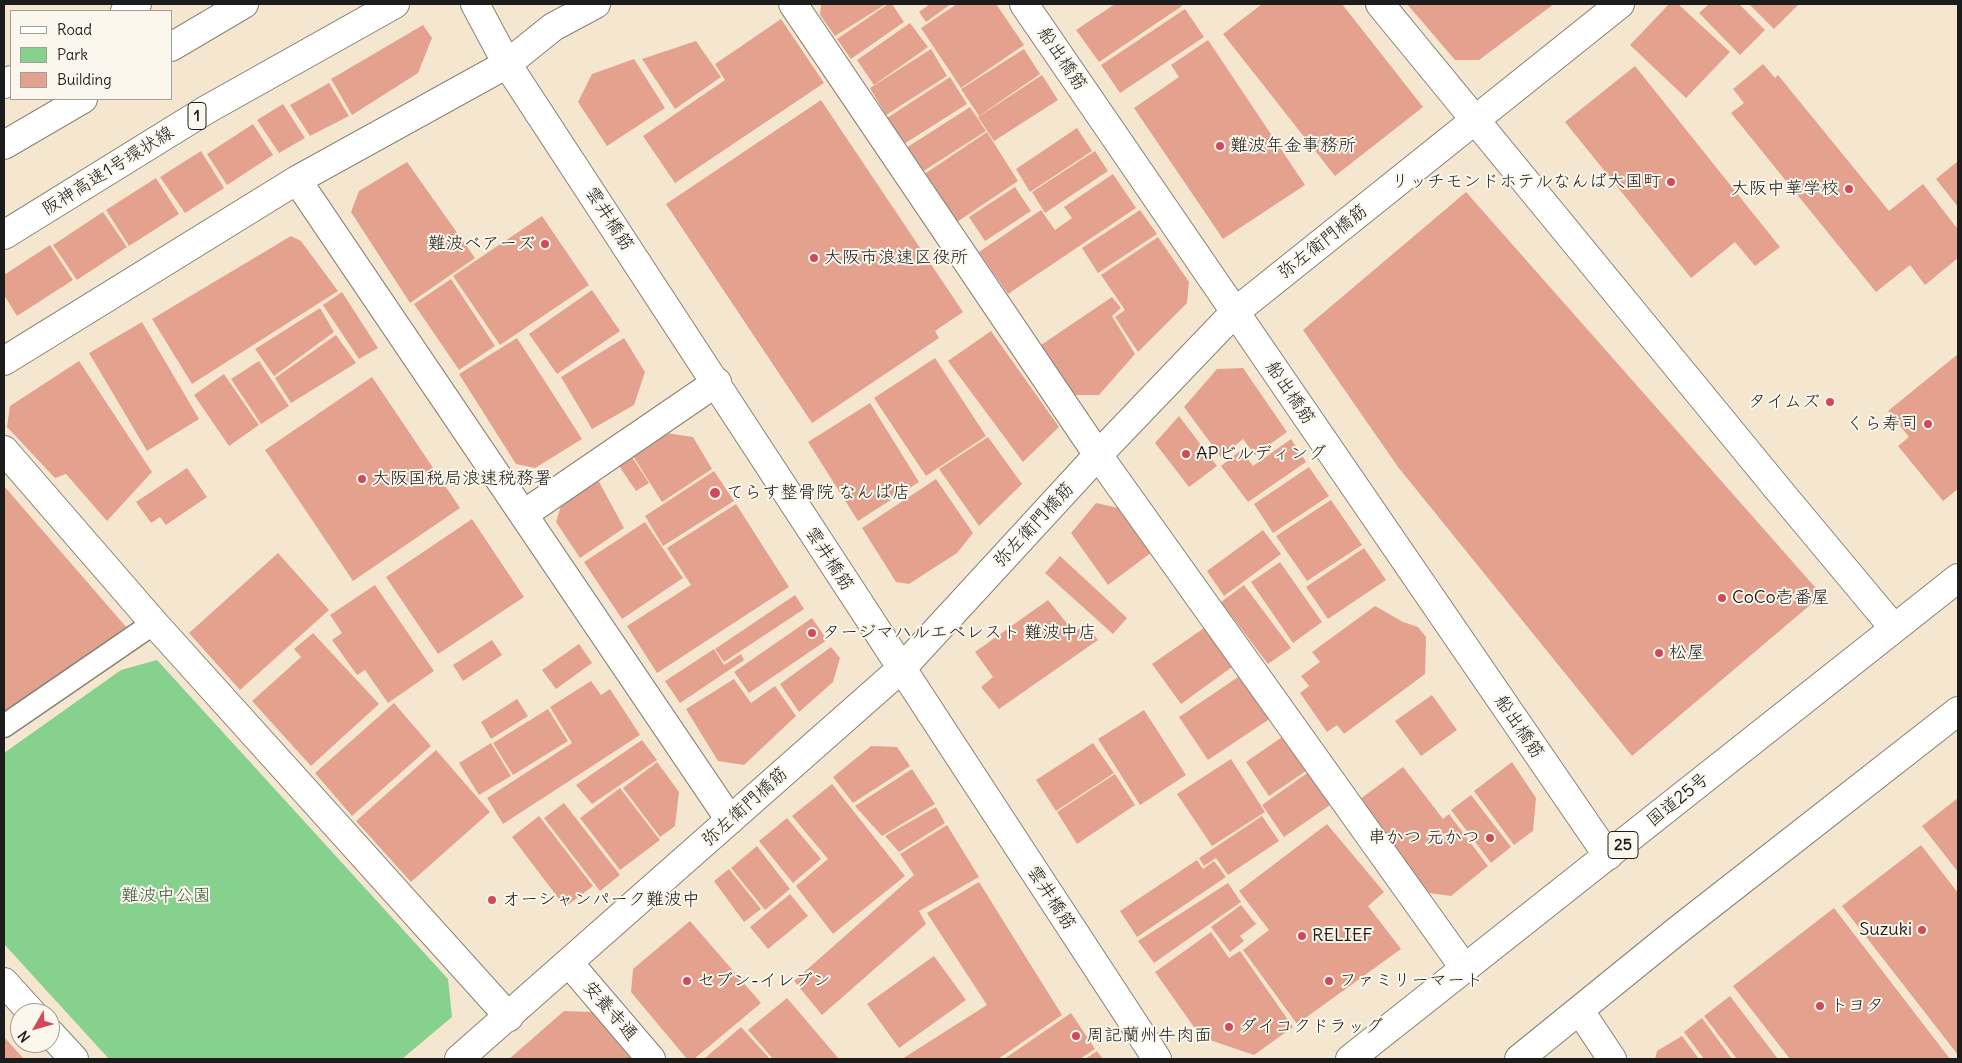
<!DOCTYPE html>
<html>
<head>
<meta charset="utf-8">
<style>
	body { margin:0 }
	#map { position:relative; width:1962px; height:1063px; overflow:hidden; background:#f5e7cf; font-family:Delius,sans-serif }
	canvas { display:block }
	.frame { position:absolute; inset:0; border:5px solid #1c1c1c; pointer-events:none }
	.legend { position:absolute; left:10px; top:10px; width:162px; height:90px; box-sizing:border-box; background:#fbf7ec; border:1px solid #a29f99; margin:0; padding:6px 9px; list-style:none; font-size:15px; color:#1c1c1c }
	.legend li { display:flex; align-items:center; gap:10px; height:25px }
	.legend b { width:25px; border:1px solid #a29f99 }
	.north { position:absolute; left:10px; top:1003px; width:50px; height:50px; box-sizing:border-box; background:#fbf7ec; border:1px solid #a29f99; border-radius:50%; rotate:232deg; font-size:14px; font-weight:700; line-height:20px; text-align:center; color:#1c1c1c }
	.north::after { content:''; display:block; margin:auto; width:18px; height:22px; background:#d1495b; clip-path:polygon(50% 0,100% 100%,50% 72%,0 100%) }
</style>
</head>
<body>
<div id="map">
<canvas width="1962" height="1063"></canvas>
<div class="frame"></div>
<ul class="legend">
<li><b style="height:6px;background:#fff"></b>Road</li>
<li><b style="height:14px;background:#86d18d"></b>Park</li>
<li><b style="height:14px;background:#e4a28e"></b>Building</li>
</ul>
<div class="north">N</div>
</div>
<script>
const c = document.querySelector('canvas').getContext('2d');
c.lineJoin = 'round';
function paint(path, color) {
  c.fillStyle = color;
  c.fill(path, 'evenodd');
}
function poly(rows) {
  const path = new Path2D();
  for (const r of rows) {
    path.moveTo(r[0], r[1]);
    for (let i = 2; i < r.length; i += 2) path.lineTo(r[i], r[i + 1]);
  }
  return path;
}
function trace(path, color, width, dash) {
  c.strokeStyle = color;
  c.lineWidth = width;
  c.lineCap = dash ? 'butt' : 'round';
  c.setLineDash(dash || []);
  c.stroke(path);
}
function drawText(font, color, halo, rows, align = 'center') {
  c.font = font + ' Delius,"Klee One",sans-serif';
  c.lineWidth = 4;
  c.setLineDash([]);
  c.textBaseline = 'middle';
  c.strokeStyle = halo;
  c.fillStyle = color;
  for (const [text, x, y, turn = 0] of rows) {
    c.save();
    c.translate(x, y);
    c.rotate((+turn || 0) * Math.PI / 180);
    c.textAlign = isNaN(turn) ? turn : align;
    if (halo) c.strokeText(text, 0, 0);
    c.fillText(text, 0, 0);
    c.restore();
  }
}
paint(poly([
	[157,660,448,979,452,1017,402,1059,109,1059,4,944,4,753,121,670]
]), '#86d18d');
paint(poly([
	[821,4,886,4,835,36,820,15],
	[888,4,892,4,904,22,851,59,837,39],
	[930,4,951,4,926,22,919,12],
	[957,4,996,4,1024,45,961,88,921,28],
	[1115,4,1180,4,1182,6,1099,62,1076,30],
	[1262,4,1342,4,1423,107,1335,176,1223,34],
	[1407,4,1554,4,1479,60,1455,60],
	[1669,4,1678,4,1730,52,1686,98,1630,45],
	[1709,4,1739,4,1765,30,1740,55,1699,13],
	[1749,4,1799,4,1774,29],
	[1185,9,1204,37,1120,93,1101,65],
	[781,19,824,83,675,183,643,136,725,80,715,64],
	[910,23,928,47,874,85,857,60],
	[423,25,432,38,418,73,352,115,331,79],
	[1208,40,1305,185,1223,239,1134,108,1179,77,1171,65],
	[696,41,721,77,675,109,642,59],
	[931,49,947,76,886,115,870,88],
	[1024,49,1040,74,979,116,961,89],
	[634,59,665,108,607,146,578,102,592,74],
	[1763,64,1775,78,1778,75,1889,211,1923,184,1956,227,1958,226,1958,258,1925,285,1910,265,1876,292,1731,113,1744,103,1733,89],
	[1635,66,1780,247,1755,266,1735,242,1691,278,1565,122],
	[1042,75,1058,100,994,141,978,117],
	[950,77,967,104,904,144,887,118],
	[329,83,349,116,310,136,290,105],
	[821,100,963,312,935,331,939,338,812,423,666,204],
	[283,104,305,138,279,153,257,120],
	[970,107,986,131,922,172,906,148],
	[253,124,273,155,227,185,207,154],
	[1077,128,1092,151,1030,192,1016,169],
	[987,132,1018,181,957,222,923,175],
	[201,151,224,188,185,213,160,177],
	[1095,151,1108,171,1045,213,1032,192],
	[1958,161,1958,207,1936,179],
	[407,162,475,258,410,303,351,212,359,191],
	[1113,174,1136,208,1008,294,979,252,1041,210,1055,230,1072,218,1064,207],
	[156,178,179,214,129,246,106,210],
	[1015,187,1031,211,985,241,969,217],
	[1466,192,1822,595,1632,756,1398,467,1303,330],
	[1140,210,1157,234,1098,273,1082,248],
	[103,212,127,247,77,280,53,245],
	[542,216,589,285,500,345,453,276],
	[291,236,301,241,338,291,192,384,152,319],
	[1158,237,1189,282,1187,303,1138,352,1115,317,1125,310,1101,275],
	[50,245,73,280,17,316,4,295,4,275],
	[451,279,495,346,459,370,414,304],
	[592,290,620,331,557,374,529,334],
	[342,292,378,348,359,359,323,305],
	[1112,297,1121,308,1112,316,1135,354,1099,395,1074,395,1041,345],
	[320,308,334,332,274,376,255,349],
	[142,322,199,419,147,451,89,353],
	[991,331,1059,427,1023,462,948,361],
	[336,335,356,363,291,403,275,378],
	[517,338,582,439,535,468,516,464,459,374],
	[624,338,645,372,634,405,592,429,561,377],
	[1958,354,1958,489,1943,501,1898,446,1909,437,1888,411],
	[935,358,986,436,926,476,874,398],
	[79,361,152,472,107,521,66,474,55,478,7,427,10,406],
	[259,361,289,406,261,424,231,379],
	[1243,368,1287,432,1255,455,1243,439,1221,457,1184,407,1217,369],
	[224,374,259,425,229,446,194,395],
	[372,377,460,508,353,581,265,450],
	[870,403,919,482,858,521,808,442],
	[1179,416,1217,466,1189,487,1155,443],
	[666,433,693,437,712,469,662,502,633,456],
	[988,437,1022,484,979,526,939,469],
	[1291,439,1306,462,1248,502,1221,466,1241,450,1253,466],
	[632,457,649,483,636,491,619,466],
	[1309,467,1329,496,1273,533,1254,504],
	[187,468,207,497,166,525,160,517,151,523,136,502],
	[714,471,734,501,663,546,645,516],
	[597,478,624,528,580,558,556,522,563,499],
	[936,479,973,533,957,553,909,584,896,582,862,528],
	[4,486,127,628,4,714],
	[1331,500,1362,545,1307,581,1276,536],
	[1096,503,1123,509,1152,552,1108,585,1071,533],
	[736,504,789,587,657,673,627,626,691,585,667,548],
	[472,519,524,597,438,654,386,577],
	[645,522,683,578,622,619,584,562],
	[1263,530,1281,554,1224,596,1207,571],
	[1364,548,1386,580,1328,619,1306,587],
	[278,553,329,610,240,690,189,633],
	[1060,556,1127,618,1113,634,1045,573],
	[1280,562,1322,622,1293,643,1251,582],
	[375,585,434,671,388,703,365,670,357,675,332,640,342,633,330,615],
	[1244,585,1291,648,1268,664,1221,602],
	[795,595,804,609,724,662,715,649],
	[1048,600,1074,632,1086,625,1098,640,999,709,981,687,993,677,975,652],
	[1375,606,1403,622,1418,627,1426,637,1425,674,1344,734,1337,725,1327,732,1300,693,1309,686,1301,676,1320,662,1312,652],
	[812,618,827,640,749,693,734,672],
	[1204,628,1232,667,1181,704,1152,664],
	[313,633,379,704,311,766,252,701,301,657,294,649],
	[492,640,502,655,463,681,453,665],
	[579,644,592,663,556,689,542,670],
	[831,647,840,658,833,682,799,712,780,684],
	[714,649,724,665,741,654,744,660,680,703,665,681],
	[1241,675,1271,718,1208,760,1179,717],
	[734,679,751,703,775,686,796,716,744,765,718,761,686,709],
	[591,681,601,695,610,689,640,735,503,824,487,798,572,743,550,707],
	[1432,695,1457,730,1421,756,1395,721],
	[517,699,528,716,491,739,481,722],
	[394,703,431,746,352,816,315,773],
	[548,709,568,741,513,775,493,743],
	[1144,710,1186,775,1140,805,1098,739],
	[1285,735,1309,769,1269,796,1246,762],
	[642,740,657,760,592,804,576,785],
	[491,743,511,776,479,795,459,763],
	[1093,743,1114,773,1056,811,1036,780],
	[871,746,897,747,910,766,853,803,833,777],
	[436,750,490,812,411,882,356,821],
	[1231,759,1265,812,1212,846,1177,794],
	[657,762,679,792,675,826,660,837,623,788],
	[1512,762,1536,798,1533,831,1514,845,1474,791],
	[1403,767,1443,819,1449,814,1488,866,1451,896,1429,893,1359,800],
	[912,769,935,804,882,836,855,806],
	[1310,771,1333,803,1284,837,1262,805],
	[1115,774,1135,805,1077,844,1057,812],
	[832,784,905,876,833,934,796,886,828,859,792,816],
	[620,788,660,840,620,870,580,818],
	[1471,795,1511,847,1491,863,1451,810],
	[1958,798,1958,872,1922,826],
	[564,803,620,875,600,891,544,818],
	[936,807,945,823,899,852,885,836],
	[539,816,593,886,565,907,512,837],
	[1262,816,1279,841,1228,875,1216,858,1204,866,1199,858],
	[787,818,821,859,793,883,759,841],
	[1327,824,1384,892,1368,906,1401,949,1297,1024,1243,950,1269,930,1239,891],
	[947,825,979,877,919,911,926,924,822,1015,794,981,914,875,900,854],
	[1921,845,1958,893,1958,1055,1842,906],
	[757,846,790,889,765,910,731,868],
	[1197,860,1203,869,1214,861,1226,877,1137,937,1120,911],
	[729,869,761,909,744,922,714,881],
	[979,882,1062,1015,998,1059,902,1059,987,1005,927,913],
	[1228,883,1241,902,1154,963,1138,941],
	[790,894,808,916,768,949,750,927],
	[1241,905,1256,924,1240,936,1244,941,1230,952,1211,927],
	[1834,908,1950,1059,1790,1059,1733,986],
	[690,921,761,1003,694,1059,687,1059,631,992,633,969],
	[1211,932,1229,958,1240,951,1293,1027,1254,1055,1201,1037,1155,972],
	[934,956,966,1000,899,1048,867,1004],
	[1730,996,1778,1059,1737,1059,1704,1016],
	[787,998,839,1059,773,1059,748,1030],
	[564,1011,592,1012,632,1059,509,1059],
	[1071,1013,1095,1049,1080,1059,1004,1059],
	[1702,1018,1732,1059,1704,1059,1684,1032],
	[741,1027,770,1059,704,1059],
	[1682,1036,1699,1059,1655,1059,1657,1051],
	[4,1037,24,1059,4,1059],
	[1097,1051,1103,1059,1085,1059]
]), '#e4a28e');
const service = poly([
	[4,726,154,623]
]);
const minor = poly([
	[793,4,1098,455,1465,969],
	[1024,4,1608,856],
	[1380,4,1777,488],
	[297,180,730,820],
	[1235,312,1620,4],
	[4,361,297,180,507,64],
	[4,450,154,623,509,1017],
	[524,514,717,382],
	[569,963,651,1059],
	[4,982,32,1013],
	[1580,1011,1612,1059],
	[50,1033,74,1059]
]);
const tertiary = poly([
	[475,4,507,64,1157,1059],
	[125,11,137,4],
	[171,47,244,4],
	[507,64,553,27,596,4],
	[4,84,11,80],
	[4,145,83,99],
	[1777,488,1893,627],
	[459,1059,902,668,1098,455,1235,312]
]);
const trunk = poly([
	[1350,1059,1958,578],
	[1519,1059,1678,930,1958,711]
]);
const motorway = poly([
	[4,235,206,110,395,4]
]);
trace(service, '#888276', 25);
trace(minor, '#888276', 30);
trace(tertiary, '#888276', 30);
trace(trunk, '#888276', 30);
trace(motorway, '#888276', 30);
trace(service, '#fff', 22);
trace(minor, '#fff', 28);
trace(tertiary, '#fff', 28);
trace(trunk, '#fff', 28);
trace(motorway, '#fff', 28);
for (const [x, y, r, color] of [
	[1220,146,5,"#d1495b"],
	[1671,182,5,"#d1495b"],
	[1849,189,5,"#d1495b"],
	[545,244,5,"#d1495b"],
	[814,258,5,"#d1495b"],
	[1830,402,5,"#d1495b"],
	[1928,424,5,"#d1495b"],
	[1186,454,5,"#d1495b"],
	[362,479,5,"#d1495b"],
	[715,493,6,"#d1495b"],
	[1722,598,5,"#d1495b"],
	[812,633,5,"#d1495b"],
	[1659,653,5,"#d1495b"],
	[1490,838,5,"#d1495b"],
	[492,900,5,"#d1495b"],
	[1922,930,5,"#d1495b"],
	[1302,936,5,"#d1495b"],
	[687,981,5,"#d1495b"],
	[1329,981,5,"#d1495b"],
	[1820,1006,5,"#d1495b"],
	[1229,1027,5,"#d1495b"],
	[1076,1036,5,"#d1495b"]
]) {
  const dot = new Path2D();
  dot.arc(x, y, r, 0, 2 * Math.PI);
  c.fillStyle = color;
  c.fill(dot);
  trace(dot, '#fbf7ec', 2);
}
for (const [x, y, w] of [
	[197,116,18],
	[1623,845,30]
]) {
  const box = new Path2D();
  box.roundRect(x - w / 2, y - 13.5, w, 27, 4);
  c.fillStyle = '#fbf7ec';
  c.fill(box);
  trace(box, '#1c1c1c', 1);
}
drawText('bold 16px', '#1c1c1c', null, [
	["1",197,116],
	["25",1623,845]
]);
drawText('18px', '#1c1c1c', '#fbf7ec', [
	["船出橋筋",1062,59,56],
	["阪神高速1号環状線",108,171,-32],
	["雲井橋筋",609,219,57],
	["弥左衛門橋筋",1323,242,-38],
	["船出橋筋",1290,393,56],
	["弥左衛門橋筋",1034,525,-47],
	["雲井橋筋",829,559,57],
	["船出橋筋",1519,727,56],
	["国道25号",1678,800,-39],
	["弥左衛門橋筋",745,807,-42],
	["雲井橋筋",1051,898,57],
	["安養寺通",610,1011,49]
]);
drawText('18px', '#1c1c1c', '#fbf7ec', [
	["難波年金事務所",1230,146],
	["リッチモンドホテルなんば大国町",1661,182,"right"],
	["大阪中華学校",1839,189,"right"],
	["難波ベアーズ",535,244,"right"],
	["大阪市浪速区役所",824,258],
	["タイムズ",1820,402,"right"],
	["くら寿司",1918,424,"right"],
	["APビルディング",1196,454],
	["大阪国税局浪速税務署",372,479],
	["てらす整骨院 なんば店",726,493],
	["CoCo壱番屋",1732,598],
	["タージマハルエベレスト 難波中店",822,633],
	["松屋",1669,653],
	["串かつ 元かつ",1480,838,"right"],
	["オーシャンパーク難波中",502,900],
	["Suzuki",1912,930,"right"],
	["RELIEF",1312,936],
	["セブン-イレブン",697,981],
	["ファミリーマート",1339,981],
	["トヨタ",1830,1006],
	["ダイコクドラッグ",1239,1027],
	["周記蘭州牛肉面",1086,1036]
], 'left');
drawText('18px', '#415b44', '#fbf7ec', [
	["難波中公園",166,896]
]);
</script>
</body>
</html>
